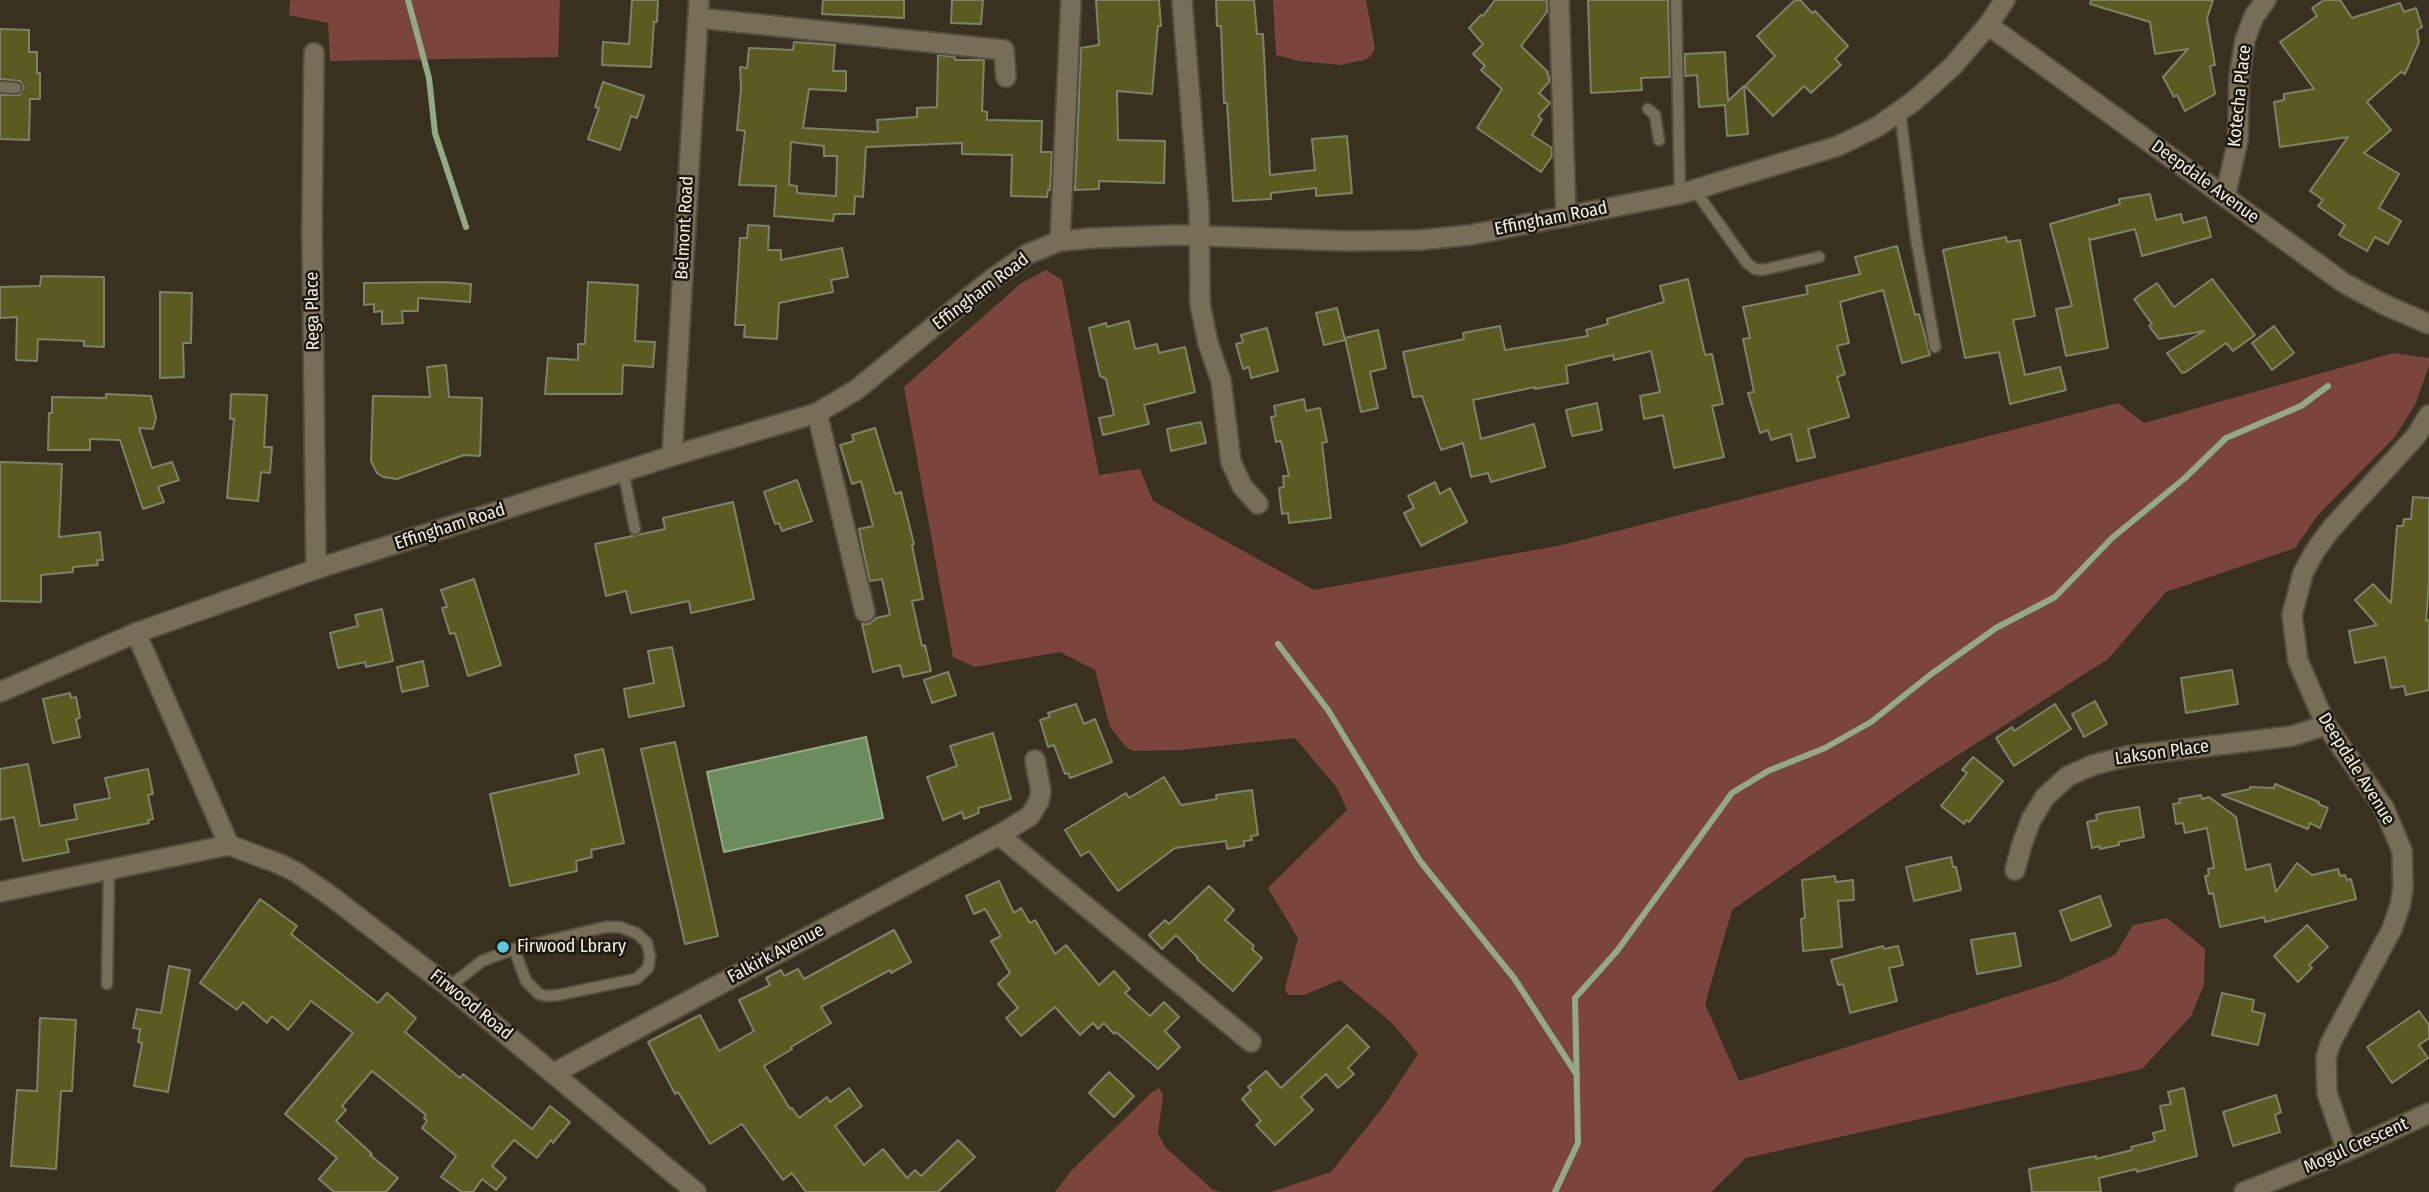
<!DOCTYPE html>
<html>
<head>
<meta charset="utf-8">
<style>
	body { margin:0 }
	canvas { display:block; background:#39301f }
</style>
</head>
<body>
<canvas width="2429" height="1192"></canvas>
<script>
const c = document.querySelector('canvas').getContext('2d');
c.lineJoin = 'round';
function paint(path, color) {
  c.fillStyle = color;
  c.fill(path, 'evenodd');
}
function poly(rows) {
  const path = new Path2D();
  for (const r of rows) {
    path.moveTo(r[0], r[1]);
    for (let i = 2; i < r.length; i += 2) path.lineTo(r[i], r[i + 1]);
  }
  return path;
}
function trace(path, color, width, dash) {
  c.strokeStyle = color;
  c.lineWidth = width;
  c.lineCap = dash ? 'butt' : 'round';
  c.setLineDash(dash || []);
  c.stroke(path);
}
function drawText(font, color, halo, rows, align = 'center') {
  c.font = font + ' "Fira Sans Condensed",sans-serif';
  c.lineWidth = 5;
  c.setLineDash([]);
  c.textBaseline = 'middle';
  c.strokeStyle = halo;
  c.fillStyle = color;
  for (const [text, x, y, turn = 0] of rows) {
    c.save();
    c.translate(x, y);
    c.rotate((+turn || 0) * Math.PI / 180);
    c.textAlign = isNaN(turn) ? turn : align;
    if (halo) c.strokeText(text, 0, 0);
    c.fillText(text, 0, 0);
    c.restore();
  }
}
paint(poly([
	[290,0,560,0,558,57,330,61,328,23,289,15],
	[1273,0,1366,0,1375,48,1371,56,1364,60,1340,65,1299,61,1276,55],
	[1046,270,1062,280,1099,475,1140,469,1153,501,1314,590,1562,545,2118,403,2144,423,2393,353,2429,358,2429,366,2415,405,2394,438,2318,515,2295,548,2166,592,2108,659,1927,775,1732,910,1705,1004,1739,1081,2057,981,2115,955,2133,925,2167,918,2205,949,2204,985,2191,1016,2142,1069,1746,1158,1711,1192,1271,1192,1331,1172,1383,1107,1418,1054,1391,1022,1340,980,1304,995,1288,995,1285,988,1298,938,1268,888,1347,810,1337,788,1295,738,1181,750,1133,751,1126,747,1110,727,1095,670,1060,652,975,667,953,657,904,387,1020,284],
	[1159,1088,1163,1095,1158,1133,1165,1147,1213,1190,1221,1192,1055,1192,1071,1171,1152,1092]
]), '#7b453e');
const water = poly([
	[866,737,883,818,724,852,707,772,866,737]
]);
paint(water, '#6b8c5d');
trace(water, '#94aa86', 2);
trace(poly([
	[408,0,429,78,435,133,466,227],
	[1278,644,1328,710,1420,861,1514,978,1577,1075],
	[1555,1192,1578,1143,1575,998,1617,951,1732,793,1768,771,1825,748,1871,722,1930,675,1996,628,2055,597,2112,538,2185,478,2226,438,2301,406,2328,386]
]), '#94aa86', 6);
const building = poly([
	[632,0,658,0,657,22,654,22,651,67,602,65,603,42,629,44,632,0],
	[823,0,904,0,904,18,822,14,823,0],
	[952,0,983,0,981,24,951,23,952,0],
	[1096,0,1159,0,1161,26,1158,26,1152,94,1117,91,1118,140,1165,141,1164,183,1099,181,1099,189,1075,190,1081,48,1099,45,1096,0],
	[1216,0,1254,0,1257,34,1263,34,1270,175,1315,170,1312,139,1347,136,1352,193,1316,196,1316,188,1271,193,1271,199,1233,201,1227,103,1224,103,1221,26,1217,26,1216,0],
	[1495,0,1547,0,1547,12,1521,46,1548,72,1547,74,1549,76,1549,82,1539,93,1550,103,1538,116,1542,119,1532,135,1552,148,1552,156,1541,172,1477,128,1502,89,1481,70,1485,66,1473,54,1483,44,1469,28,1481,15,1483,16,1495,0],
	[1588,0,1668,0,1670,77,1641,78,1642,90,1591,93,1588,0],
	[1795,0,1800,0,1812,13,1815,11,1848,46,1835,59,1841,65,1811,93,1804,86,1773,116,1745,86,1775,56,1757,36,1795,0],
	[2091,0,2213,0,2207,18,2215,65,2210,66,2215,94,2185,111,2177,95,2174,97,2163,77,2188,49,2155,54,2150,22,2090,4,2091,0],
	[2324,0,2340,0,2352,18,2400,3,2404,12,2416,8,2422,27,2417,30,2419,42,2405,74,2401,72,2367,102,2391,130,2364,153,2399,174,2379,208,2401,221,2388,244,2375,237,2367,251,2339,235,2345,225,2318,206,2323,200,2310,191,2348,137,2280,147,2274,102,2284,100,2284,94,2314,89,2280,42,2317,16,2312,8,2324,0],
	[0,29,29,30,29,52,37,52,37,73,40,73,40,99,30,99,29,140,0,139,0,95,19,95,24,88,20,81,0,79,0,29],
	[794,42,835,45,833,71,846,71,846,91,809,89,803,128,878,132,877,120,917,117,917,108,937,107,938,55,955,57,955,60,984,60,982,111,987,112,987,120,1042,121,1041,152,1052,152,1050,190,1048,190,1047,197,1011,196,1012,155,962,154,962,143,866,147,863,197,855,196,854,214,834,214,833,221,774,216,776,186,739,185,745,131,737,130,741,88,740,67,747,68,749,48,793,50,794,42],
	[791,142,824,146,824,156,837,156,836,196,797,193,797,186,789,185,791,142],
	[1725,52,1728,101,1744,86,1748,134,1727,136,1725,105,1699,107,1697,75,1685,76,1685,54,1725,52],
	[603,82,644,96,637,118,631,116,620,150,588,139,599,108,595,107,603,82],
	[2150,194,2156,220,2181,214,2183,223,2206,217,2211,237,2142,256,2135,229,2090,240,2089,238,2108,348,2066,356,2056,309,2072,306,2050,224,2120,204,2119,199,2150,194],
	[748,225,769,226,768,250,781,250,781,260,842,248,848,277,831,280,833,292,779,303,777,339,744,337,745,325,735,325,740,238,747,238,748,225],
	[2006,237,2007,242,2020,240,2035,316,2013,320,2025,375,2060,367,2066,390,2010,404,1999,352,1965,358,1943,250,2006,237],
	[1897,246,1915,315,1919,314,1930,355,1902,363,1883,290,1840,302,1849,343,1837,346,1845,374,1837,377,1849,417,1808,429,1815,457,1797,461,1791,434,1771,440,1768,430,1760,433,1748,393,1754,392,1743,339,1750,338,1743,307,1808,294,1806,286,1860,274,1855,257,1897,246],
	[41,276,104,277,104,347,84,346,84,341,38,339,37,361,16,360,17,317,0,318,0,287,40,286,41,276],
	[1688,279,1705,355,1712,354,1723,404,1712,406,1724,457,1674,468,1663,415,1644,419,1640,396,1660,392,1651,351,1614,360,1613,355,1566,366,1568,383,1535,389,1535,387,1473,400,1481,439,1534,424,1545,467,1491,482,1488,473,1471,477,1463,443,1441,450,1422,396,1413,397,1403,352,1464,339,1463,333,1500,326,1505,350,1588,336,1586,330,1608,324,1607,319,1664,302,1660,286,1688,279],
	[2212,279,2255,335,2233,351,2226,343,2186,372,2182,373,2167,353,2204,331,2159,339,2149,326,2152,324,2134,299,2157,283,2174,307,2212,279],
	[445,282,471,284,470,302,418,298,418,311,402,311,403,323,382,324,382,311,374,312,374,304,364,305,364,283,445,282],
	[588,282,638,285,635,341,655,342,653,367,623,365,622,394,545,394,548,358,578,360,578,344,585,344,588,282],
	[160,292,192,293,191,343,183,343,184,377,160,378,160,292],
	[1337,308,1345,340,1324,345,1316,313,1337,308],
	[1129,321,1135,349,1157,344,1159,353,1185,347,1195,392,1144,405,1149,424,1103,435,1099,418,1114,415,1106,379,1100,376,1089,328,1106,323,1107,327,1129,321],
	[2274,326,2294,353,2272,370,2252,343,2274,326],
	[1267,328,1278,371,1251,378,1249,367,1243,369,1236,344,1243,342,1241,335,1267,328],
	[1378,330,1386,368,1370,372,1378,408,1361,412,1345,338,1378,330],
	[446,365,449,397,482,398,480,456,464,455,397,479,383,477,377,473,371,461,373,396,430,397,427,367,446,365],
	[106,394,151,396,156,418,153,429,139,428,152,468,172,462,179,480,158,487,164,502,143,509,120,440,90,439,90,450,48,450,49,413,52,413,52,397,106,398,106,394],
	[231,394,267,395,264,447,272,447,270,473,261,472,258,501,227,498,234,419,230,419,231,394],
	[1304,399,1306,411,1320,408,1327,442,1322,443,1331,518,1289,523,1288,513,1282,514,1279,488,1284,487,1283,476,1289,476,1281,441,1276,442,1271,417,1276,416,1274,406,1304,399],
	[1597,403,1602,430,1572,436,1566,410,1597,403],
	[1201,422,1206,443,1171,451,1167,429,1201,422],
	[875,428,895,494,901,492,914,544,912,545,923,599,912,601,922,646,925,645,931,671,903,677,900,665,873,672,862,624,869,624,876,618,890,615,882,579,870,581,865,559,859,529,873,526,861,481,852,484,840,445,854,441,852,435,875,428],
	[0,462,62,464,59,537,100,532,103,560,97,560,98,565,73,567,73,572,41,575,41,602,0,601,0,462],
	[797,480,812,521,782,531,779,523,775,524,764,492,797,480],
	[1435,482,1440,494,1450,488,1467,522,1421,546,1404,513,1414,508,1408,496,1435,482],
	[2413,497,2429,498,2429,581,2426,621,2429,620,2429,690,2406,695,2404,686,2391,688,2385,657,2355,663,2349,631,2377,625,2355,600,2373,584,2391,603,2397,526,2403,526,2404,519,2411,519,2413,497],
	[733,502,754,599,691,613,689,601,631,613,626,591,606,596,595,544,665,529,663,518,733,502],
	[474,579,501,665,468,676,455,633,450,634,442,608,447,607,441,590,474,579],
	[382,609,393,661,366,667,365,662,338,668,330,633,358,626,355,615,382,609],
	[672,647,684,706,629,717,624,689,654,683,648,651,672,647],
	[423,661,428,686,402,692,397,667,423,661],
	[2232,670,2238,704,2186,713,2181,678,2232,670],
	[948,672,956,695,932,703,924,680,948,672],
	[70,693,71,698,76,697,80,718,76,719,80,737,53,743,43,699,70,693],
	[2095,701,2107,724,2084,737,2072,714,2095,701],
	[1076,704,1084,724,1095,719,1112,762,1070,778,1068,773,1065,774,1054,745,1048,747,1040,720,1050,717,1048,713,1076,704],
	[2055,704,2071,729,2014,766,1996,738,2012,727,2014,731,2055,704],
	[993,733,1011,799,978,808,979,813,964,819,962,812,943,820,927,777,957,766,950,746,993,733],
	[675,742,718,936,685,944,641,749,675,742],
	[603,749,624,843,591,850,592,857,576,861,577,871,510,886,490,794,579,774,575,755,603,749],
	[1973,757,2003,781,1969,822,1966,820,1964,824,1941,806,1967,773,1962,770,1973,757],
	[28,764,40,826,77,819,74,805,110,798,105,778,148,769,153,794,148,795,153,819,148,820,149,823,66,840,69,852,23,861,14,817,0,820,0,769,28,764],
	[1164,777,1181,805,1217,799,1216,795,1252,790,1258,835,1251,836,1252,840,1244,841,1244,846,1227,849,1226,841,1175,848,1118,891,1089,851,1081,856,1065,830,1126,793,1129,798,1164,777],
	[2275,784,2319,802,2318,804,2328,808,2320,828,2310,823,2308,829,2222,795,2250,789,2250,787,2274,788,2275,784],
	[2201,795,2202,799,2209,797,2236,817,2246,870,2270,864,2276,892,2297,863,2312,875,2338,869,2340,876,2345,875,2347,880,2351,879,2356,899,2265,922,2264,917,2220,927,2213,893,2209,894,2205,876,2209,875,2208,869,2214,868,2207,828,2185,833,2183,823,2176,824,2173,804,2180,803,2179,799,2201,795],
	[2139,807,2144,837,2119,842,2119,845,2100,849,2100,846,2092,848,2087,822,2097,820,2096,815,2102,813,2139,807],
	[1951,857,1953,867,1956,867,1961,890,1914,901,1906,867,1951,857],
	[1835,876,1836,882,1853,880,1854,900,1838,901,1842,947,1803,951,1801,919,1805,918,1802,880,1835,876],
	[999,881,1014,913,1021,908,1030,923,1035,920,1055,954,1066,945,1099,985,1114,971,1130,989,1125,993,1150,1016,1164,1002,1179,1017,1165,1031,1180,1047,1158,1069,1116,1032,1114,1034,1104,1023,1098,1029,1093,1023,1080,1035,1055,1007,1021,1036,1006,1018,1018,1008,998,984,1010,973,991,941,1001,936,985,909,974,914,966,896,999,881],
	[1209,886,1234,910,1225,920,1254,946,1252,949,1262,958,1233,991,1197,959,1198,958,1176,935,1162,949,1149,935,1165,920,1169,924,1209,886],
	[2100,896,2111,926,2071,941,2060,911,2100,896],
	[260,899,297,926,291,934,378,1003,387,993,416,1018,405,1032,460,1078,463,1074,532,1129,550,1106,570,1122,553,1143,551,1140,537,1158,514,1140,492,1166,506,1178,496,1190,482,1179,473,1192,462,1192,441,1177,456,1156,422,1128,427,1121,424,1118,426,1115,372,1071,342,1106,346,1110,336,1121,372,1154,370,1155,398,1178,386,1192,334,1192,319,1179,337,1158,285,1114,353,1033,311,1001,288,1030,272,1016,267,1023,243,1002,237,1010,200,983,260,899],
	[2307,925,2328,947,2309,965,2312,968,2298,982,2274,956,2307,925],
	[894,930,911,962,891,973,890,970,821,1007,831,1023,791,1047,792,1049,764,1066,790,1109,792,1108,799,1118,827,1097,830,1102,849,1088,862,1106,835,1126,864,1165,883,1149,907,1178,915,1170,921,1176,958,1140,975,1157,938,1192,806,1192,792,1173,783,1180,742,1124,710,1144,678,1092,675,1094,648,1042,700,1015,719,1051,754,1031,739,1000,770,985,766,978,781,970,784,976,798,969,804,979,894,930],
	[2015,933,2021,966,1977,974,1971,940,2015,933],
	[1883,946,1884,949,1898,946,1903,965,1889,968,1897,1001,1850,1013,1843,984,1838,985,1831,960,1883,946],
	[169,966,190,970,168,1092,134,1086,142,1043,138,1042,140,1029,133,1028,137,1009,161,1013,169,966],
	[2222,993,2254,1000,2252,1011,2265,1014,2258,1045,2212,1035,2222,993],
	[2419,1011,2429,1025,2429,1038,2419,1045,2428,1058,2392,1083,2367,1047,2419,1011],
	[40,1018,76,1020,72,1091,61,1091,56,1169,11,1166,17,1090,37,1091,40,1018],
	[1347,1025,1369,1047,1348,1068,1354,1074,1338,1088,1326,1074,1301,1097,1313,1110,1275,1145,1256,1125,1261,1121,1242,1099,1251,1090,1248,1087,1266,1071,1281,1088,1347,1025],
	[1109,1072,1134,1096,1114,1117,1089,1093,1109,1072],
	[2184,1088,2197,1156,2137,1172,2136,1169,2099,1178,2101,1192,2032,1192,2029,1169,2096,1156,2096,1159,2132,1150,2131,1147,2155,1141,2153,1133,2165,1130,2160,1106,2171,1104,2168,1092,2184,1088],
	[2276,1095,2281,1112,2275,1115,2280,1132,2233,1146,2223,1112,2276,1095]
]);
paint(building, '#5a5a21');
trace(building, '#80816b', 2);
const service = poly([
	[1676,0,1680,194],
	[0,87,16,88],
	[1648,109,1655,115,1659,140],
	[1900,112,1916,238,1935,347],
	[1694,189,1747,263,1755,269,1763,270,1819,257],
	[623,471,635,529],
	[107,984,109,869],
	[449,987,482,961,514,949,605,927,620,927,636,933,647,943,650,957,648,968,636,979,558,995,546,996,539,994,526,981,514,949]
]);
const minor = poly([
	[1182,0,1199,209,1200,304,1208,343,1221,381,1231,462,1242,486,1258,504],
	[1559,0,1566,217],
	[698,18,1004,50,1006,77],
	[1988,25,2344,283,2385,305,2429,324],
	[314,53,312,231,316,569],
	[2225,197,2238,140,2239,78,2245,40,2254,16,2266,0],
	[1060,241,1071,0],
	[817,413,865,612],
	[672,456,699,0],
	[136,633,229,845],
	[999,835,1251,1042],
	[2015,870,2022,844,2031,820,2045,797,2068,776,2093,765,2128,756,2292,736,2326,725],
	[0,892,229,845,277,863,296,872,332,897,449,987,696,1192],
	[554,1073,999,835,1030,816,1039,801,1041,791,1035,760],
	[2347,1151,2327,1093,2326,1057,2331,1042,2392,929,2400,906,2403,888,2402,851,2384,808,2326,725,2298,661,2292,615,2303,573,2315,551,2331,529,2416,436,2429,415],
	[2244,1192,2347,1151,2429,1113]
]);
const tertiary = poly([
	[0,692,136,633,316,569,672,456,817,413,856,390,988,282,1028,254,1060,241,1093,238,1177,235,1346,241,1420,240,1470,235,1680,194,1838,146,1877,127,1914,101,1953,66,1988,25,2005,0]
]);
trace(service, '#544c3c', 14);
trace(minor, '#544c3c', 23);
trace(tertiary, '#544c3c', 23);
trace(service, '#776d59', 10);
trace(minor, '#776d59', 19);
trace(tertiary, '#776d59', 19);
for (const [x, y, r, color] of [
	[503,947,7,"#5ac8e5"]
]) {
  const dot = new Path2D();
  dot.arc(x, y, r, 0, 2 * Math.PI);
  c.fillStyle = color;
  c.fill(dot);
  trace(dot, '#1d1911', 2.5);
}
drawText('18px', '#f5efe4', '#1d1911', [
	["Kotecha Place",2240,96,-84],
	["Deepdale Avenue",2205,182,36],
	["Effingham Road",1551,219,-11],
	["Belmont Road",685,228,-87],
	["Effingham Road",981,292,-37],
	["Rega Place",313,311,-91],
	["Effingham Road",450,527,-18],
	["Lakson Place",2162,753,-8],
	["Deepdale Avenue",2356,769,58],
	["Falkirk Avenue",776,954,-28],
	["Firwood Road",471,1005,39],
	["Mogul Crescent",2356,1146,-24]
]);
drawText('18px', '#f5efe4', '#1d1911', [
	["Firwood Lbrary",517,947]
], 'left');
</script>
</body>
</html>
